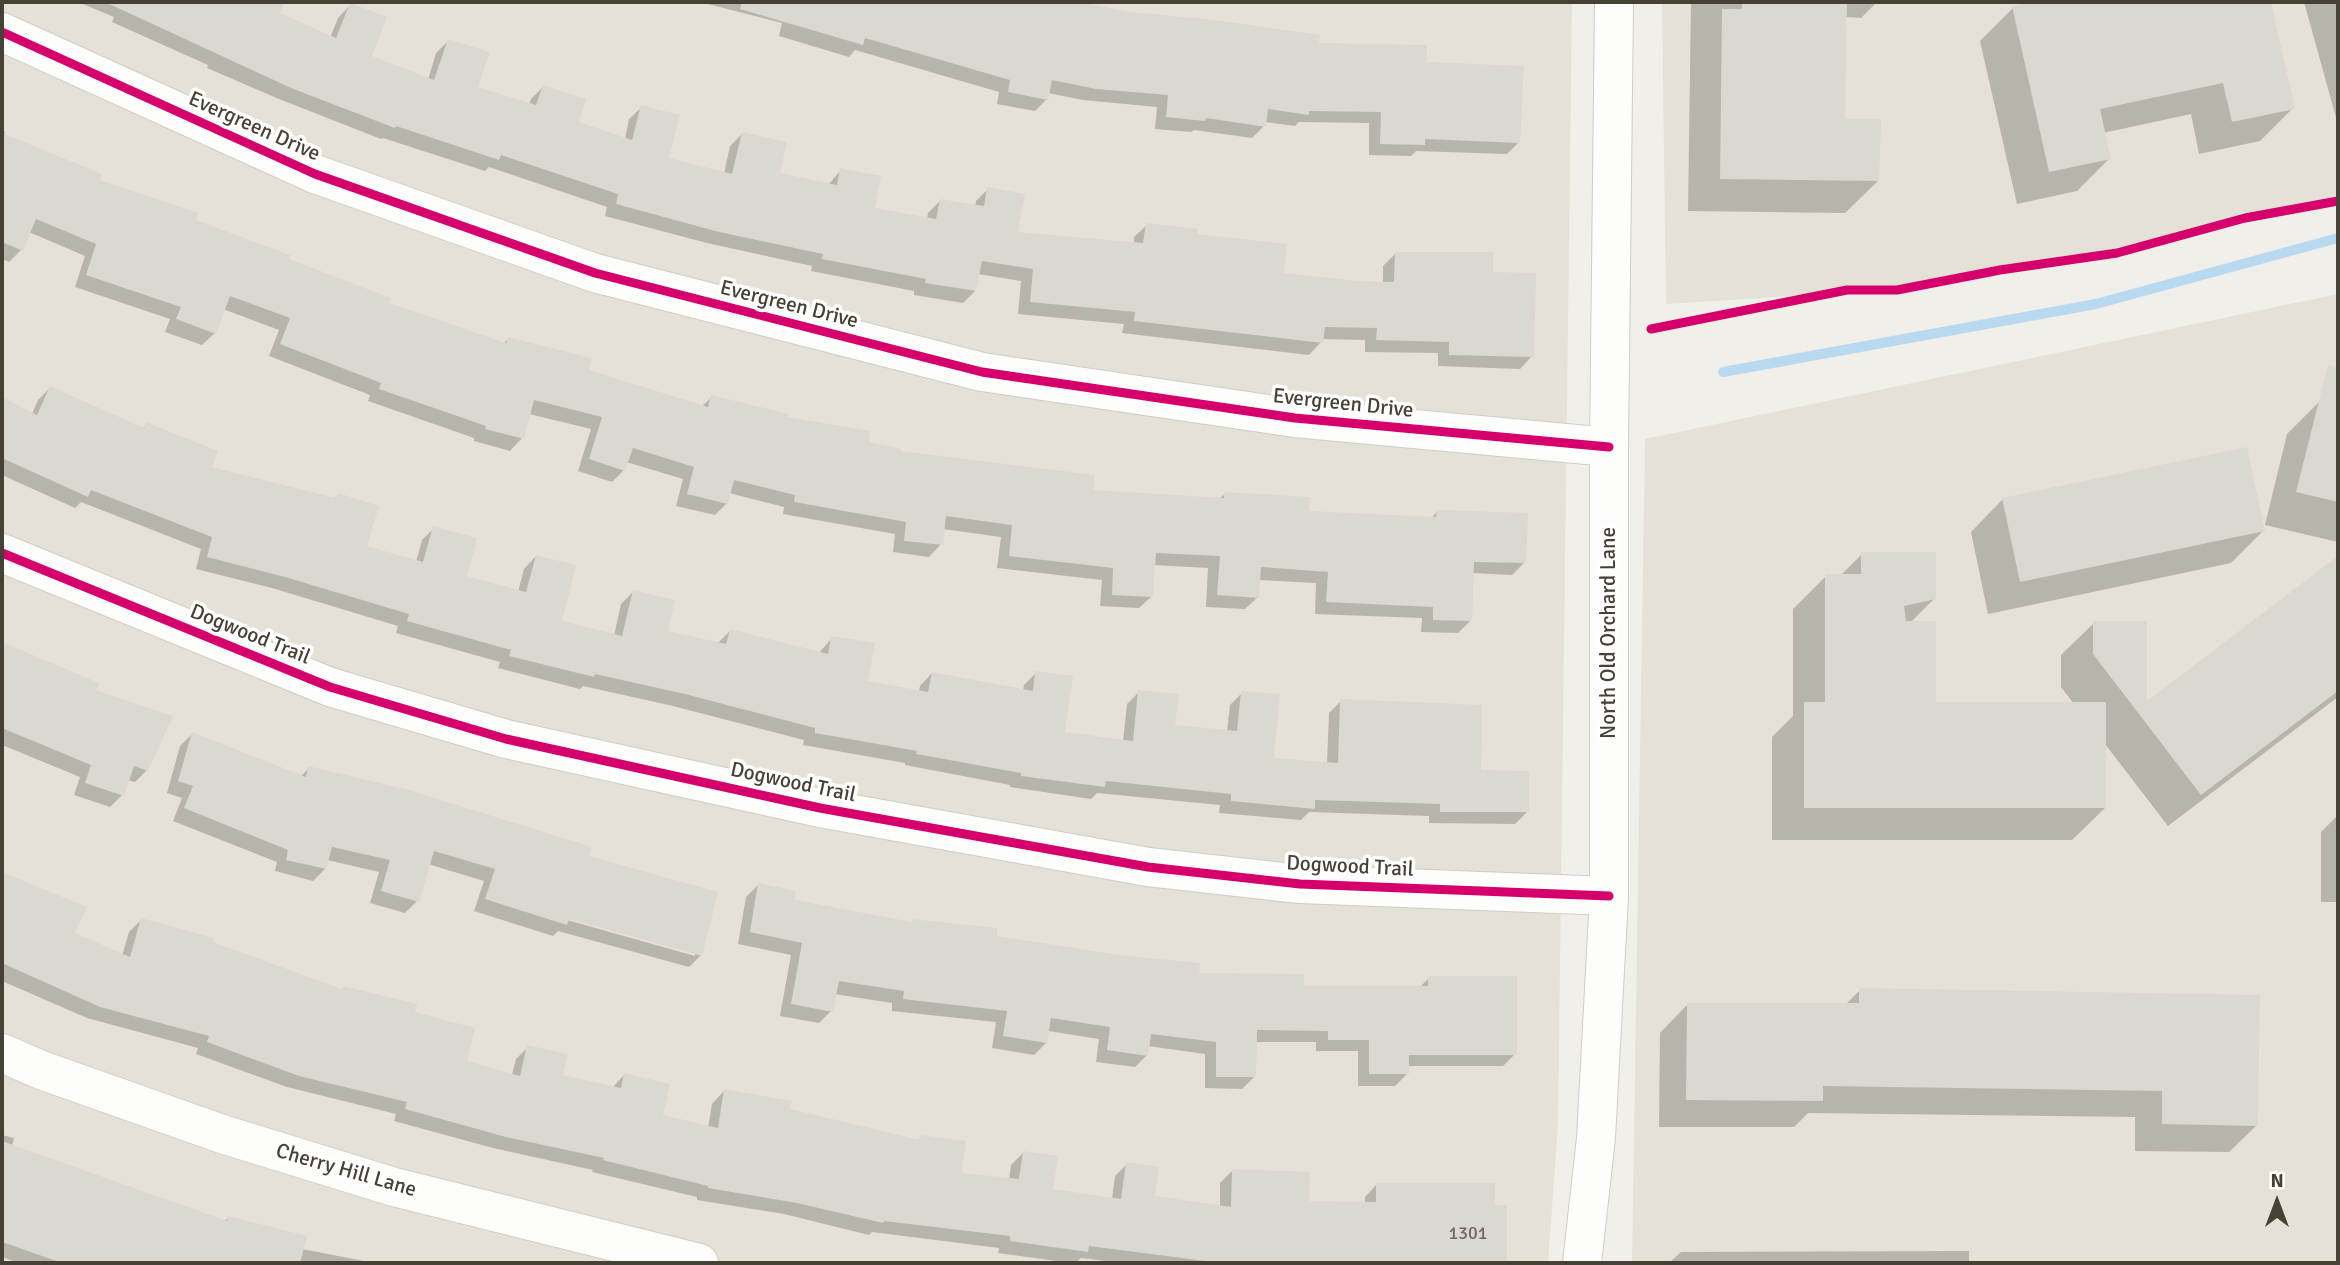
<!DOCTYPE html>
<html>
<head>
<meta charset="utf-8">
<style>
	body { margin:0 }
	#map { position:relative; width:2340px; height:1265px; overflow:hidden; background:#f1efea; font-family:Signika,sans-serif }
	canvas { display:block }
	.frame { position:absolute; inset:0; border:4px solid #474035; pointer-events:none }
	.north { position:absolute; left:2242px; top:1167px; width:70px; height:70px; -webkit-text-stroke:5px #fff; paint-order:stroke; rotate:0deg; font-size:19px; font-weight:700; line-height:28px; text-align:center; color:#474035 }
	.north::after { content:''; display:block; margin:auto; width:24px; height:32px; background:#474035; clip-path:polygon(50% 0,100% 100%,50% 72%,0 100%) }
</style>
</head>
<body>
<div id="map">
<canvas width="2340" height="1265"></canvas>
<div class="frame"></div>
<div class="north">N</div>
</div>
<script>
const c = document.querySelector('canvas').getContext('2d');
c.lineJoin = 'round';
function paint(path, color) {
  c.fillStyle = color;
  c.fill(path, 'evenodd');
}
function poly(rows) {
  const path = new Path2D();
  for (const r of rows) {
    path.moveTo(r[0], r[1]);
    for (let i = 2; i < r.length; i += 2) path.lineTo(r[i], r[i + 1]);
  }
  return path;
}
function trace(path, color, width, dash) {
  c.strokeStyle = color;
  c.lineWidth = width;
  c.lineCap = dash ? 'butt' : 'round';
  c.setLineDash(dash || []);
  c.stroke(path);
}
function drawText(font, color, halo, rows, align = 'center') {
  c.font = font + ' Signika,sans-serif';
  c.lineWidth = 7;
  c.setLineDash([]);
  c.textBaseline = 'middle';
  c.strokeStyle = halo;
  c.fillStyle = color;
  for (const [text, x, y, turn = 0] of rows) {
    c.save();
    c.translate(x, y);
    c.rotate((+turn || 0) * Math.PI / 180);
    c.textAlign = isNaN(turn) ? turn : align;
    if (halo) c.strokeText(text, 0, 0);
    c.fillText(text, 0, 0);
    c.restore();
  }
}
paint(poly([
	[2,2,1572,2,1558,1125,1548,1263,2,1263],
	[1662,2,2338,2,2338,200,1933,287,1666,304],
	[2338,294,2338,1263,1632,1263,1645,439]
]), '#e5e1d7');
paint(poly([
	[78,2,283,2,277,14,330,38,338,18,350,5,370,57,428,80,436,53,448,41,476,88,529,105,531,99,543,87,577,123,625,139,629,119,642,107,666,159,724,174,730,146,742,134,778,174,828,185,841,170,873,209,927,219,928,213,940,201,975,207,976,201,988,189,1016,233,1134,244,1134,237,1147,225,1195,236,1282,274,1383,284,1383,266,1395,254,1491,273,1532,356,1520,369,1438,366,1438,353,1365,352,1365,340,1322,339,1321,342,1309,355,1122,333,1124,324,1018,314,1021,281,978,274,975,291,963,303,914,295,914,291,811,271,812,266,707,243,605,216,607,207,489,167,485,171,383,138,381,139,279,99,207,68,208,65,112,22,114,17],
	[700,2,1071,2,1130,14,1425,64,1519,142,1507,154,1416,151,1411,156,1369,155,1369,123,1299,122,1295,126,1265,122,1264,126,1252,138,1194,130,1191,132,1155,129,1157,107,1083,100,1048,93,1047,99,1035,111,997,104,999,92,855,50,849,57,779,36,782,23],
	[1691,2,1877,2,1861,18,1845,17,1843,120,1878,181,1845,213,1688,211],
	[2041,2,2269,2,2293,108,2260,141,2199,154,2191,114,2103,133,2109,159,2077,191,2017,204,1980,41,2013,8],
	[2304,2,2338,2,2338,121,2337,121],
	[2,130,5,132,4,135,98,181,387,304,503,344,508,339,587,372,701,407,712,397,899,452,1091,492,1219,499,1225,494,1307,513,1431,518,1437,512,1524,563,1512,575,1472,573,1470,621,1458,633,1421,632,1422,618,1315,614,1316,583,1259,580,1258,597,1245,609,1206,607,1208,568,1153,565,1152,596,1139,608,1100,606,1102,580,997,568,1001,537,943,529,941,544,929,557,893,552,895,534,783,514,784,507,729,493,727,503,715,515,676,506,683,479,626,462,624,470,612,482,578,471,591,429,529,414,522,438,510,451,474,441,474,438,368,401,370,395,269,356,279,330,223,309,215,333,202,345,165,332,170,319,75,287,85,256,29,232,21,250,9,262,2,259],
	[50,388,142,429,147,424,209,468,334,499,338,495,365,547,416,562,422,540,434,528,464,577,518,592,524,569,536,556,560,622,614,636,621,604,633,592,666,633,717,644,730,631,819,653,832,638,866,683,919,692,920,686,932,673,1023,691,1024,685,1036,673,1063,734,1123,742,1127,704,1139,692,1173,727,1227,732,1230,705,1242,693,1272,759,1327,764,1329,713,1341,701,1480,772,1527,812,1515,824,1429,823,1429,816,1309,812,1301,820,1219,813,1220,805,1097,793,1091,799,1010,787,1010,785,905,765,905,763,803,745,804,740,673,706,583,686,580,689,498,668,500,662,396,633,398,626,272,588,196,569,201,549,81,502,75,508,2,475,2,399,32,414,38,400],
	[2320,401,2338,405,2338,542,2265,525,2287,434],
	[2003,499,2263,531,2231,563,1988,614,1971,532],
	[1862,554,1934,599,1910,623,1934,704,2074,704,2061,687,2061,655,2094,623,2145,705,2338,558,2338,697,2168,826,2105,744,2105,808,2072,840,1772,840,1772,737,1793,716,1793,609,1826,576,1840,576],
	[2,644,97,684,94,691,147,770,135,782,128,780,122,795,110,807,74,795,80,777,2,745],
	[192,734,300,777,309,768,587,858,701,955,689,967,558,931,553,936,474,911,484,881,428,864,417,901,405,913,370,903,379,872,327,860,325,869,313,881,275,871,277,862,173,821,182,798,167,793,180,746],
	[561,915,695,952,695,956,560,918],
	[2338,815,2338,902,2321,902,2321,832],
	[2,874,47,894,73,934,122,956,129,932,141,920,211,943,340,991,343,988,413,1014,464,1062,512,1075,516,1059,528,1047,561,1076,613,1087,625,1074,661,1116,708,1128,712,1104,724,1091,788,1110,918,1141,922,1137,960,1174,1009,1180,1011,1165,1024,1152,1051,1190,1112,1199,1115,1176,1127,1164,1153,1197,1220,1207,1220,1183,1232,1171,1307,1203,1365,1203,1365,1197,1377,1184,1494,1207,1506,1207,1506,1263,1123,1263,1081,1258,1075,1263,1071,1263,998,1253,999,1248,872,1232,869,1235,784,1214,697,1200,697,1197,592,1172,593,1170,493,1148,394,1121,396,1114,287,1087,196,1054,198,1048,87,1018,2,981],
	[758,885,793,902,910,924,913,921,1197,975,1302,988,1419,988,1429,978,1515,1054,1503,1066,1407,1066,1407,1074,1395,1086,1358,1086,1358,1051,1316,1051,1316,1042,1255,1042,1255,1076,1242,1089,1205,1088,1205,1054,1148,1046,1147,1055,1135,1067,1096,1062,1099,1039,1048,1031,1046,1043,1034,1055,992,1048,996,1022,892,1011,892,1003,834,994,831,1011,819,1023,780,1016,791,955,738,944,746,897],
	[1860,990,2258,997,2257,1125,2229,1152,2135,1151,2135,1117,1808,1113,1794,1127,1659,1127,1660,1033,1687,1005,1845,1005],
	[2,1135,14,1138,12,1146,224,1222,228,1218,302,1249,374,1263,19,1263,2,1257],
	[1969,1251,1969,1263,1669,1263,1681,1252]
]), '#0003');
trace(poly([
	[1723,372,2096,304,2338,238]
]), '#b9d9f0', 10);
paint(poly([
	[105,2,285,2,280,13,336,38,350,3,387,17,372,56,434,80,448,39,490,52,478,87,536,105,543,85,586,99,579,122,632,140,641,105,680,115,669,158,732,174,742,132,787,142,780,173,837,185,840,168,881,176,875,208,936,219,940,199,984,206,987,187,1025,194,1018,232,1143,243,1146,223,1198,229,1197,234,1287,244,1284,273,1357,281,1394,282,1395,252,1493,252,1493,272,1536,273,1534,357,1449,355,1449,342,1376,340,1377,328,1325,327,1323,343,1134,321,1135,312,1030,302,1033,269,982,261,976,291,925,283,926,279,822,259,823,254,719,232,616,204,618,194,501,155,499,160,396,126,395,128,291,88],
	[742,2,1080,2,1130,12,1215,20,1320,35,1319,43,1427,45,1427,62,1524,66,1520,143,1425,139,1425,145,1380,144,1381,112,1309,111,1309,115,1268,109,1266,127,1206,118,1205,121,1166,117,1168,95,1096,89,1052,80,1048,100,1008,92,1010,80,865,38,863,45,740,9],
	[1742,2,1847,2,1845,119,1881,119,1879,181,1720,179,1722,9,1742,9],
	[2033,2,2271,2,2295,109,2232,122,2223,83,2100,109,2111,159,2049,172,2012,6],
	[2,133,102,174,100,180,198,213,196,220,290,255,289,259,391,298,389,303,506,343,508,337,592,358,589,370,708,407,711,395,789,414,788,417,870,431,869,442,902,449,901,451,1095,475,1093,490,1224,498,1224,492,1310,497,1309,511,1436,517,1437,510,1528,513,1526,563,1474,562,1472,621,1433,620,1433,607,1326,602,1328,572,1261,567,1259,598,1217,595,1220,556,1156,553,1153,597,1112,595,1113,568,1009,556,1012,525,946,516,943,545,904,541,906,522,794,502,795,495,734,480,728,504,687,494,694,467,633,448,625,471,589,459,602,417,534,400,524,439,485,429,486,426,379,389,381,383,280,344,290,318,230,296,216,334,176,319,181,307,86,275,96,244,36,219,23,251,2,242],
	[2328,365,2338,367,2338,502,2296,492],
	[50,386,144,428,146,422,218,451,212,467,336,498,338,493,379,506,367,546,423,562,433,526,477,538,467,576,526,592,536,555,576,565,562,621,622,636,633,590,675,600,668,631,726,644,730,629,828,654,831,636,875,643,868,681,928,692,932,672,1033,691,1035,671,1073,676,1065,732,1133,741,1138,690,1179,694,1175,725,1237,731,1241,691,1280,694,1274,758,1338,763,1340,699,1482,705,1481,770,1529,771,1529,812,1440,812,1440,804,1315,800,1315,809,1231,801,1231,794,1106,781,1105,787,1021,776,1021,773,916,754,917,751,815,733,815,728,685,694,595,674,594,677,509,656,511,650,407,621,409,614,285,577,207,557,212,537,91,490,88,497,2,458,2,397,37,415],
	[2247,447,2265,531,2020,582,2002,498],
	[1861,552,1936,552,1936,599,1904,606,1906,621,1936,621,1936,702,2106,702,2106,808,1804,808,1804,702,1825,702,1825,574,1861,574],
	[2338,556,2338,691,2201,795,2093,654,2093,621,2147,621,2147,701],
	[2,642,99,683,96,690,173,716,148,771,134,766,124,796,85,783,91,765,2,728],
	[192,732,306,777,308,766,409,790,592,847,589,856,718,892,702,956,569,919,567,925,485,899,495,869,434,851,419,902,381,891,390,860,332,847,326,869,286,860,288,850,184,808,193,786,178,781],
	[2,872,87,907,75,933,130,957,141,918,214,938,213,942,342,989,343,986,417,1004,415,1012,475,1028,467,1061,520,1076,527,1045,568,1054,563,1075,621,1088,624,1073,670,1084,663,1115,718,1128,724,1089,792,1101,790,1109,920,1140,921,1135,966,1141,962,1173,1019,1179,1023,1151,1058,1156,1053,1189,1121,1199,1126,1162,1159,1167,1155,1196,1231,1207,1232,1169,1310,1172,1309,1201,1376,1202,1376,1183,1495,1183,1495,1205,1507,1205,1507,1263,1221,1263,1089,1246,1088,1252,1010,1241,1010,1236,884,1221,883,1223,797,1203,708,1188,708,1186,603,1160,604,1158,506,1137,405,1109,407,1102,299,1076,207,1042,209,1036,100,1007,2,963],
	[758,883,796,891,795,900,912,922,912,919,997,928,997,936,1119,955,1200,963,1199,973,1304,974,1304,986,1428,986,1428,976,1517,976,1517,1055,1409,1055,1409,1074,1369,1074,1369,1040,1328,1040,1328,1031,1257,1030,1256,1077,1216,1077,1216,1042,1151,1034,1148,1056,1107,1050,1110,1027,1051,1018,1047,1043,1003,1036,1007,1011,903,999,904,991,839,981,833,1012,791,1004,802,943,750,932],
	[1859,988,2260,995,2258,1126,2162,1124,2162,1091,1823,1086,1823,1101,1686,1100,1687,1003,1859,1003],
	[2,1141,227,1221,228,1216,307,1236,300,1263,62,1263,2,1242]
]), '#dbd8d2');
const minor = poly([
	[2,32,315,174,595,273,982,372,1295,418,1609,447],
	[2,553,330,687,506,739,820,808,1148,867,1300,884,1609,896],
	[2,1053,41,1070,222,1134,394,1187,699,1263],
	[1582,1263,1596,1138,1609,896,1609,447,1614,2]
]);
trace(minor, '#cfcdc7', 40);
trace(minor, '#fdfdfc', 38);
trace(poly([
	[2,32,315,174,595,273,982,372,1295,418,1609,447],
	[1651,329,1847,290,1897,290,2000,270,2117,253,2245,218,2338,201],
	[2,553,330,687,506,739,820,808,1148,867,1300,884,1609,896]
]), '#d6006c', 9);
drawText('18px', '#6d675d', null, [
	["1301",1468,1234]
]);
drawText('21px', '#474035', '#fff', [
	["Evergreen Drive",254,127,24],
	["Evergreen Drive",789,305,14],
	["Evergreen Drive",1343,404,6],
	["North Old Orchard Lane",1609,633,-90],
	["Dogwood Trail",250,635,22],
	["Dogwood Trail",793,783,12],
	["Dogwood Trail",1350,867,3],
	["Cherry Hill Lane",346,1171,16]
]);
</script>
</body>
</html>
